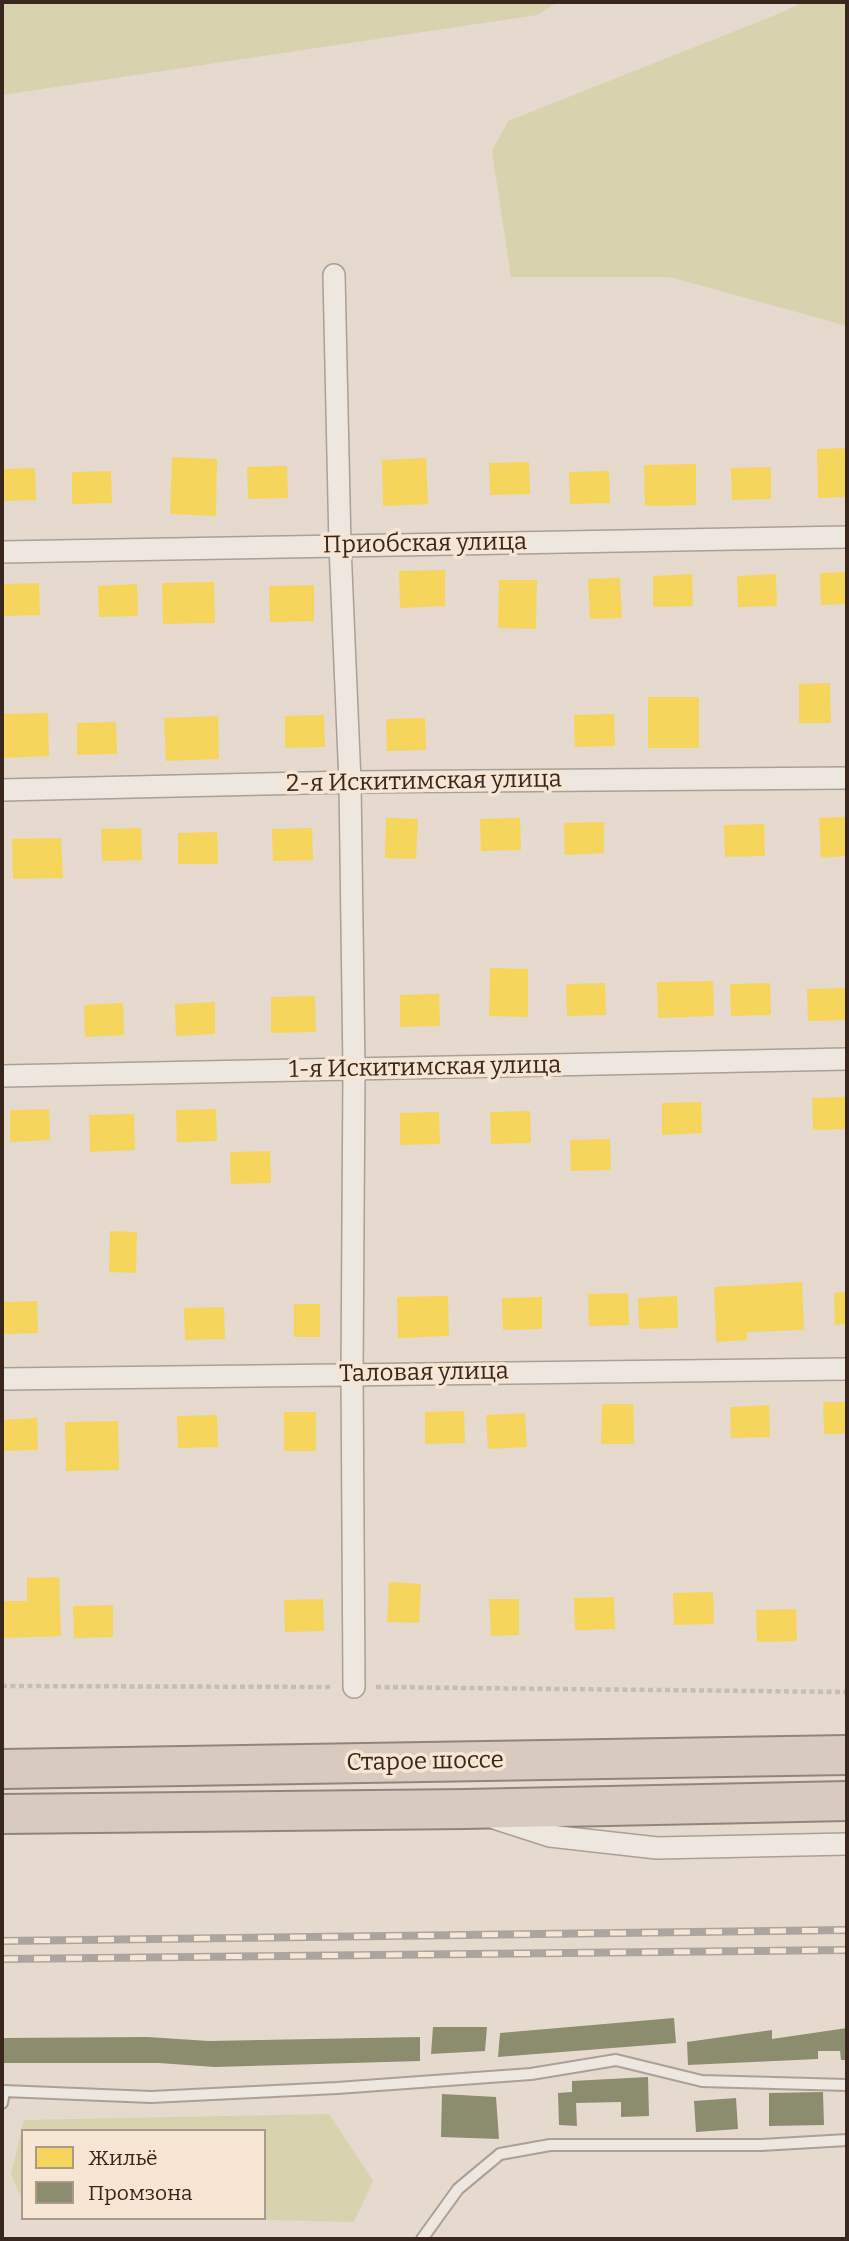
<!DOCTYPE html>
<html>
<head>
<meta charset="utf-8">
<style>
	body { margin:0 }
	#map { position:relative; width:849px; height:2241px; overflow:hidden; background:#e5dacd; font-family:Bitter,serif }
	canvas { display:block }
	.frame { position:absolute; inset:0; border:4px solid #39271e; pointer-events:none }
	.legend { position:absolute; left:21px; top:2129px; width:245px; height:91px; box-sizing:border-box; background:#f6e6d3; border:2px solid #aa9a8b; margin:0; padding:9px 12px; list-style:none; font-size:21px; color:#39271e }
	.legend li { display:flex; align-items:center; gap:14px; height:35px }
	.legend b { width:35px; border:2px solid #aa9a8b }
</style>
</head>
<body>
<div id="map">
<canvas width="849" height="2241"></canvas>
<div class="frame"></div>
<ul class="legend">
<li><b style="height:19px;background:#f6d55c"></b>Жильё</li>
<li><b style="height:19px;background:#8c8c6e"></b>Промзона</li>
</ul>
</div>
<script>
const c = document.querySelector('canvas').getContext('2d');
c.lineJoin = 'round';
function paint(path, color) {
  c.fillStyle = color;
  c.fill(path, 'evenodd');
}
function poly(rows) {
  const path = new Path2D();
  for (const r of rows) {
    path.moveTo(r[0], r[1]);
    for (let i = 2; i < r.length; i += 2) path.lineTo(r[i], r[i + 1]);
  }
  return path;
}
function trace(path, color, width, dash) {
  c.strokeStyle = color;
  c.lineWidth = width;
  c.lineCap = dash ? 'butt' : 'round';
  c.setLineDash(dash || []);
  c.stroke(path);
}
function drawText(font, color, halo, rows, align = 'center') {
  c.font = font + ' Bitter,serif';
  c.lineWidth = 7;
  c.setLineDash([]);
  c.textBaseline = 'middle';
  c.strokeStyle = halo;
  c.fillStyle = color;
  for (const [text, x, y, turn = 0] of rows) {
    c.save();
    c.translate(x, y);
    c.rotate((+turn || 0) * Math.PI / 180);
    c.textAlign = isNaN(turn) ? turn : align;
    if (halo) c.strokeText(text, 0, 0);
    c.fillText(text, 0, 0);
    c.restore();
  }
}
paint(poly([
	[2,2,558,2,537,15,2,95],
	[803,2,847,2,847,326,670,277,511,277,492,151,508,121,783,12],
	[329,2114,373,2181,354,2222,189,2218,264,2218,264,2131,23,2131,23,2202,11,2174,24,2120]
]), '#d8d2af');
paint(poly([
	[847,448,847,497,818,498,817,449],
	[172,457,217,459,216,516,170,514],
	[426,458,428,504,383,506,382,460],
	[529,462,530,494,490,495,489,463],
	[696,464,696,505,645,506,644,465],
	[287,466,288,498,248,499,247,467],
	[771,467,771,499,732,500,731,468],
	[35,468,36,500,2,501,2,469],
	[111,471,112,503,72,504,72,472],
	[609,471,610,503,570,504,569,472],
	[445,570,445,606,400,608,399,571],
	[847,572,847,604,821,605,820,573],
	[692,574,693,606,653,607,653,576],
	[776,574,777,606,738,607,737,576],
	[620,578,622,618,590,619,588,579],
	[499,580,537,580,536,629,498,628],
	[214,582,215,623,163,624,162,583],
	[39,583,40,615,2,616,2,584],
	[137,584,138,616,99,617,98,586],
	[314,585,314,621,270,622,269,586],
	[830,683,831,723,799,723,799,684],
	[648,697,699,697,699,748,648,748],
	[48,713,49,756,2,758,2,714],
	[614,714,615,746,575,747,574,715],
	[324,715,325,747,285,748,285,716],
	[218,716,219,759,166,761,164,718],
	[425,718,426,750,387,751,386,719],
	[116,722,117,754,77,755,77,723],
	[847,817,847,856,821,858,819,818],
	[386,818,418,819,416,859,385,858],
	[520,818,521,850,481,851,480,819],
	[604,822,604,853,565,855,564,823],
	[764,824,765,856,725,857,724,825],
	[141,828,142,860,102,861,101,829],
	[312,828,313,860,273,861,272,829],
	[217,832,218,864,178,864,178,833],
	[61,838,63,878,13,879,12,839],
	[490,968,528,969,528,1017,489,1016],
	[713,981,714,1016,658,1018,657,982],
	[605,983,606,1015,567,1016,566,984],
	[770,983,771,1015,731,1016,730,984],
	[847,988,847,1020,808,1021,807,989],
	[439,994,440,1026,400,1027,400,995],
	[315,996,316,1032,271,1033,271,997],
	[215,1002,215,1034,176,1036,175,1004],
	[123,1003,124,1035,85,1037,84,1005],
	[847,1097,847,1129,813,1130,812,1098],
	[701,1102,702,1133,662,1135,662,1103],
	[49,1109,50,1140,10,1142,10,1110],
	[216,1109,217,1141,177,1142,176,1110],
	[530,1111,531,1143,491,1144,490,1112],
	[439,1112,440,1144,400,1145,400,1113],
	[134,1114,135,1150,90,1152,89,1115],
	[610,1139,611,1170,571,1171,570,1140],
	[270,1151,271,1183,231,1184,230,1152],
	[110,1231,137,1232,136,1273,109,1272],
	[802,1282,804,1330,747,1332,747,1340,716,1342,714,1287],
	[847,1292,847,1324,835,1325,834,1293],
	[628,1293,629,1325,589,1326,588,1294],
	[448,1296,449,1336,398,1338,397,1297],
	[677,1296,678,1328,639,1329,638,1298],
	[542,1297,542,1329,503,1330,502,1298],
	[37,1301,38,1333,2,1334,2,1302],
	[294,1304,320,1304,320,1337,294,1337],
	[224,1307,225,1339,185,1340,184,1308],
	[823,1402,847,1402,847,1434,824,1434],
	[602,1404,633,1404,634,1444,601,1444],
	[769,1405,770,1437,731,1438,730,1407],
	[464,1411,465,1443,425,1444,425,1412],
	[284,1412,316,1412,316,1451,284,1451],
	[525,1413,527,1447,488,1449,486,1415],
	[217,1415,218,1447,178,1448,177,1416],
	[37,1418,38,1450,2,1451,2,1420],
	[118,1421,119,1470,66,1471,65,1422],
	[59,1577,61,1636,2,1638,2,1601,27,1601,27,1578],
	[389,1582,421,1584,419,1623,387,1622],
	[713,1592,714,1624,674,1625,673,1593],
	[614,1597,615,1629,575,1630,574,1598],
	[323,1599,324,1631,285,1632,284,1600],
	[489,1599,519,1599,519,1635,491,1636],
	[113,1605,113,1637,74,1638,73,1606],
	[796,1609,797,1641,757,1642,756,1610]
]), '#f6d55c');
paint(poly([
	[674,2018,676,2043,498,2057,500,2033],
	[433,2027,487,2027,485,2051,431,2054],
	[847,2028,847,2060,841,2060,840,2051,818,2051,818,2059,688,2065,687,2042,772,2030,772,2039],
	[147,2037,209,2041,420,2037,420,2061,215,2067,159,2063,2,2063,2,2038],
	[648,2077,649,2116,621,2117,621,2102,576,2103,577,2126,559,2125,558,2093,572,2092,572,2081],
	[823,2092,824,2125,769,2126,769,2093],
	[442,2094,496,2097,499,2139,441,2137],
	[736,2098,738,2129,696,2132,694,2101]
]), '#8c8c6e');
const lane = poly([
	[2,2103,4,2091,151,2097,337,2088,531,2074,616,2060,702,2081,847,2085],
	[422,2239,458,2189,500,2154,550,2145,761,2145,847,2140]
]);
const street = poly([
	[334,275,340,546,350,782,354,1070,352,1373,354,1687],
	[2,552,847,537],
	[2,790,350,782,847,778],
	[2,1076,847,1059],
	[2,1379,847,1369],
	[494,1818,550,1836,657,1848,847,1844]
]);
const highway = poly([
	[2,1769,847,1755],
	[2,1814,465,1809,847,1801]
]);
trace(lane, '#aaa097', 14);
trace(street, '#aaa097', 24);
trace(highway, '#90857d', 42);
trace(poly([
	[2,1686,332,1687],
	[376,1687,847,1692]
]), '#c6beb6', 4.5, [5, 3.5]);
trace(lane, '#ede7df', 10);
trace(street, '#ede7df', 21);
trace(highway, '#d8cabe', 38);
const rail = poly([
	[2,1941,847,1930],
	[2,1959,847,1950]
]);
trace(rail, '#aca59f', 8);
trace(rail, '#f6e6d3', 5, [16]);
drawText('24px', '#39271e', '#f6e6d3', [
	["Приобская улица",425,544,-1],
	["2-я Искитимская улица",424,782,-1],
	["1-я Искитимская улица",425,1068,-1],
	["Таловая улица",424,1373,-1],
	["Старое шоссе",425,1762,-1]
]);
</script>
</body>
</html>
